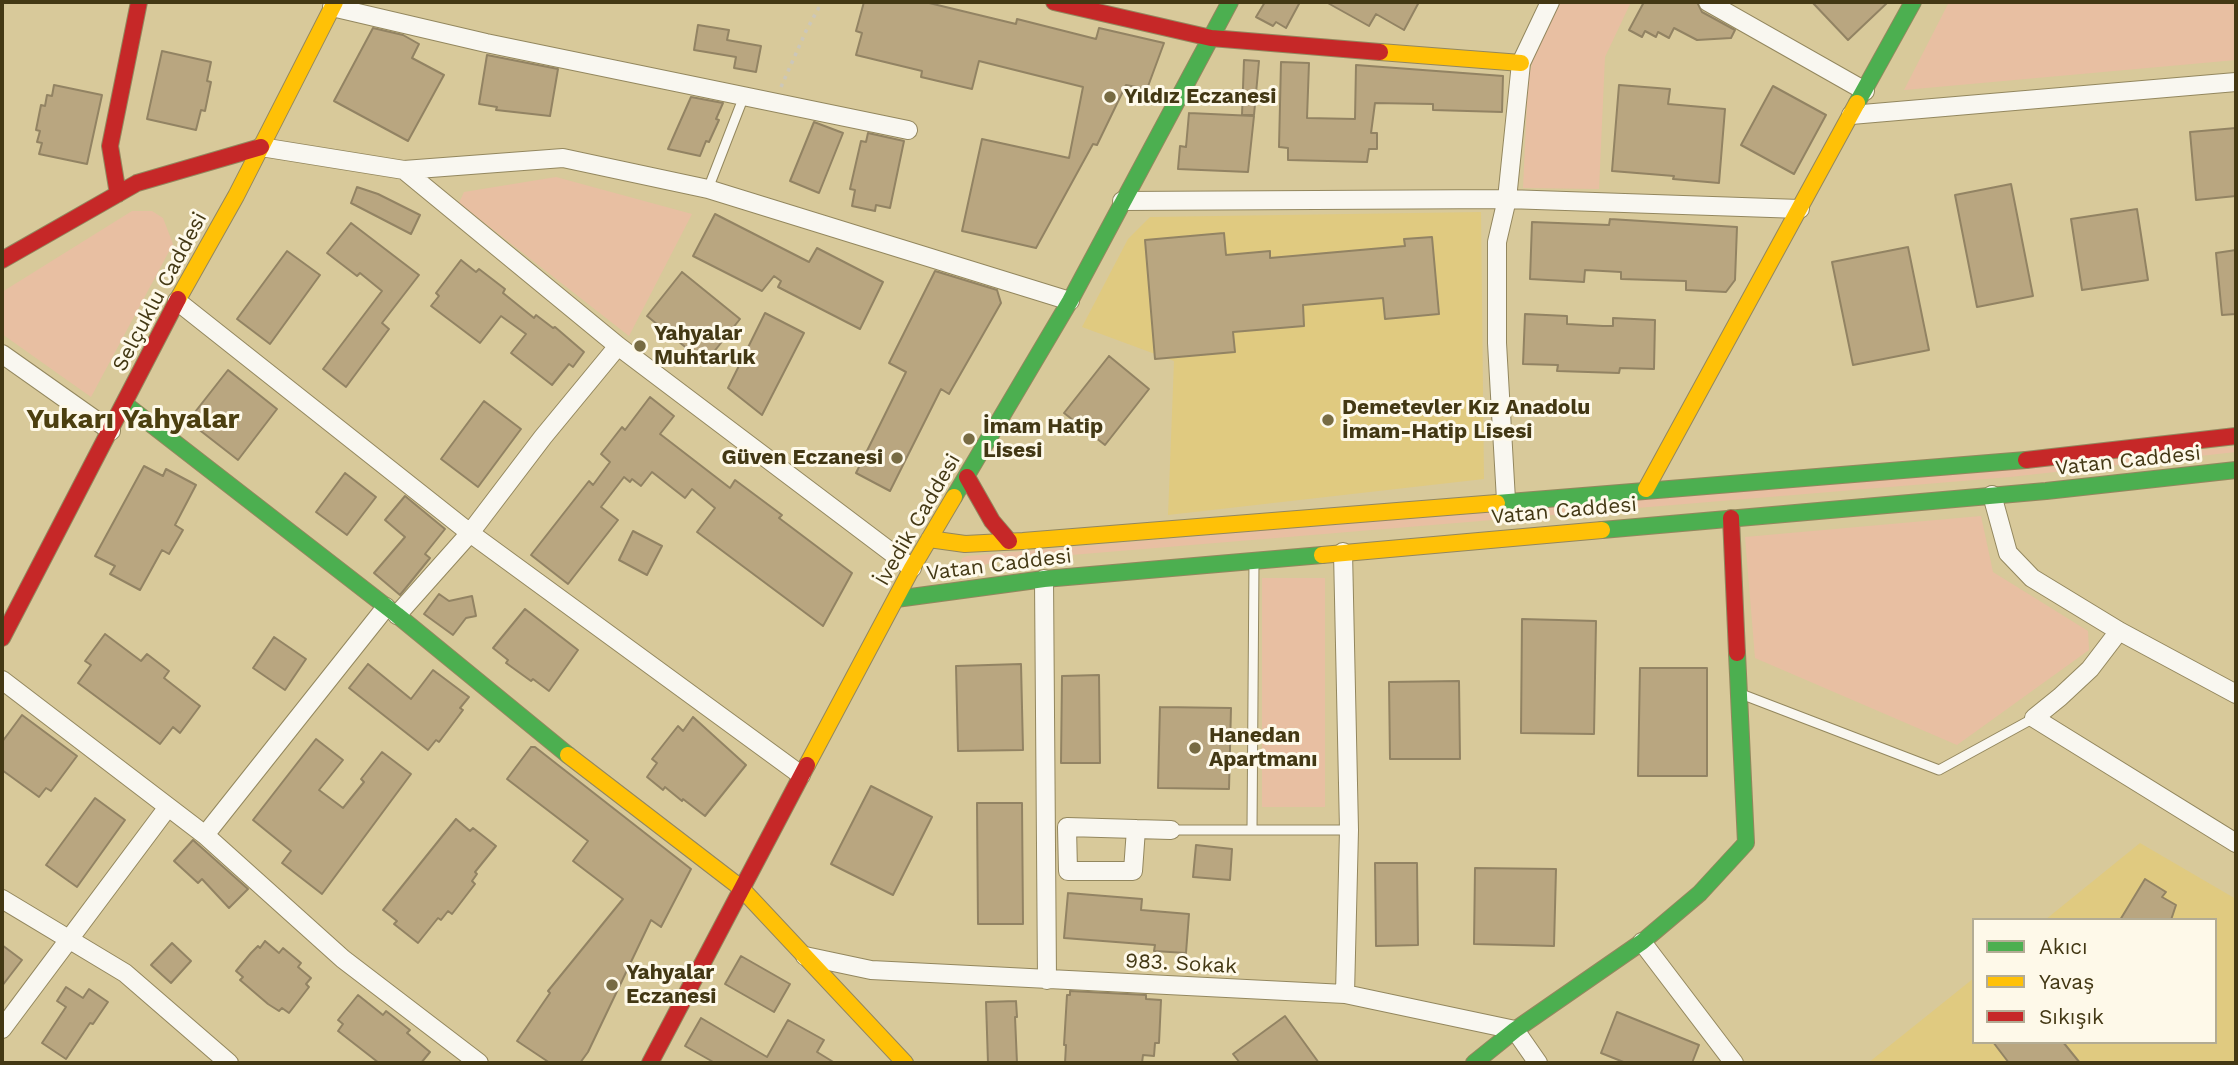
<!DOCTYPE html>
<html>
<head>
<meta charset="utf-8">
<style>
	body { margin:0 }
	#map { position:relative; width:2238px; height:1065px; overflow:hidden; background:#d8c99a; font-family:"Work Sans",sans-serif }
	canvas { display:block }
	.frame { position:absolute; inset:0; border:4px solid #433814; pointer-events:none }
	.legend { position:absolute; left:1972px; top:918px; width:245px; height:126px; box-sizing:border-box; background:#fef9e9; border:2px solid #b3ac94; margin:0; padding:9px 12px; list-style:none; font-size:21px; color:#433814 }
	.legend li { display:flex; align-items:center; gap:14px; height:35px }
	.legend b { width:35px; border:2px solid #b3ac94 }
</style>
</head>
<body>
<div id="map">
<canvas width="2238" height="1065"></canvas>
<div class="frame"></div>
<ul class="legend">
<li><b style="height:9px;background:#4caf50"></b>Akıcı</li>
<li><b style="height:9px;background:#ffc107"></b>Yavaş</li>
<li><b style="height:9px;background:#c62828"></b>Sıkışık</li>
</ul>
</div>
<script>
const c = document.querySelector('canvas').getContext('2d');
c.lineJoin = 'round';
function paint(path, color) {
  c.fillStyle = color;
  c.fill(path, 'evenodd');
}
function poly(rows) {
  const path = new Path2D();
  for (const r of rows) {
    path.moveTo(r[0], r[1]);
    for (let i = 2; i < r.length; i += 2) path.lineTo(r[i], r[i + 1]);
  }
  return path;
}
function trace(path, color, width, dash) {
  c.strokeStyle = color;
  c.lineWidth = width;
  c.lineCap = dash ? 'butt' : 'round';
  c.setLineDash(dash || []);
  c.stroke(path);
}
function drawText(font, color, halo, rows, align = 'center') {
  c.font = font + ' "Work Sans",sans-serif';
  c.lineWidth = 6;
  c.setLineDash([]);
  c.textBaseline = 'middle';
  c.strokeStyle = halo;
  c.fillStyle = color;
  for (const [text, x, y, turn = 0] of rows) {
    c.save();
    c.translate(x, y);
    c.rotate((+turn || 0) * Math.PI / 180);
    c.textAlign = isNaN(turn) ? turn : align;
    if (halo) c.strokeText(text, 0, 0);
    c.fillText(text, 0, 0);
    c.restore();
  }
}
paint(poly([
	[1481,212,1484,479,1168,515,1174,361,1082,327,1128,239,1150,217],
	[2140,843,2236,899,2236,1063,1868,1063,1974,978,1974,1042,2215,1042,2215,920,2045,920]
]), '#e0ca80');
paint(poly([
	[1559,2,1631,2,1605,57,1599,189,1523,188,1528,80,1536,47],
	[1949,2,2236,2,2236,60,1904,90],
	[556,177,692,214,629,336,459,203,464,192],
	[132,211,152,211,163,218,173,244,91,397,2,334,2,292],
	[2236,447,2236,452,2010,477,1011,560,991,563,970,569,962,568,960,565,962,558,967,556],
	[1981,516,1993,572,2088,631,2089,650,1957,745,1755,658,1745,537],
	[1262,578,1325,578,1325,807,1262,807]
]), '#e8bfa2');
const building = poly([
	[864,2,925,2,1016,24,1017,19,1096,39,1099,28,1164,43,1147,89,1126,85,1097,145,1093,144,1036,248,962,231,982,139,1069,158,1083,87,979,61,972,89,921,77,922,71,856,55,862,33,856,31,864,2],
	[1265,2,1300,2,1286,28,1276,22,1273,26,1256,17,1265,2],
	[1326,2,1419,2,1404,30,1376,14,1369,26,1326,2],
	[1644,2,1697,2,1702,12,1735,30,1731,38,1697,40,1674,28,1669,38,1658,32,1656,37,1645,31,1642,37,1629,30,1644,2],
	[1812,2,1888,2,1848,40,1812,2],
	[698,25,729,30,727,40,761,46,756,72,734,68,736,57,694,50,698,25],
	[373,28,403,35,419,44,412,58,444,75,408,141,334,101,373,28],
	[162,51,211,62,207,81,211,82,205,111,201,110,196,130,147,119,162,51],
	[487,55,558,69,550,116,496,110,497,107,479,104,487,55],
	[1244,60,1259,61,1254,115,1242,115,1244,60],
	[1281,62,1309,63,1307,118,1355,119,1356,65,1503,76,1502,112,1433,110,1433,104,1375,103,1371,133,1377,133,1377,149,1369,149,1367,162,1288,160,1288,148,1279,147,1281,62],
	[54,85,102,95,87,164,39,154,42,143,37,142,40,131,36,130,41,105,45,106,47,95,52,96,54,85],
	[1619,85,1670,89,1668,104,1725,109,1719,183,1673,179,1674,176,1612,171,1619,85],
	[1773,86,1826,115,1794,174,1741,145,1773,86],
	[691,97,723,103,716,119,719,120,709,142,706,141,700,156,668,149,691,97],
	[1189,113,1254,116,1248,172,1178,169,1180,146,1186,147,1189,113],
	[814,122,843,133,819,193,790,181,814,122],
	[2236,128,2236,196,2196,200,2190,132,2236,128],
	[868,133,904,141,890,208,876,205,875,211,852,206,855,190,850,189,861,141,866,142,868,133],
	[2011,184,2033,296,1977,307,1955,195,2011,184],
	[357,187,378,194,420,215,411,234,351,203,357,187],
	[2137,209,2148,280,2082,290,2071,219,2137,209],
	[715,214,809,262,817,248,883,282,860,329,778,287,781,281,774,276,762,291,693,256,715,214],
	[1610,219,1737,227,1735,280,1726,292,1686,290,1686,281,1621,279,1621,272,1585,270,1584,282,1530,279,1532,222,1609,225,1610,219],
	[351,223,419,275,382,323,389,329,346,387,323,369,382,291,360,273,357,276,327,253,351,223],
	[1224,233,1226,255,1270,251,1270,258,1405,246,1404,239,1432,237,1439,314,1385,319,1383,298,1303,305,1304,326,1233,332,1235,352,1155,359,1145,240,1224,233],
	[1908,247,1929,350,1853,365,1832,262,1908,247],
	[2236,250,2236,314,2222,315,2216,253,2236,250],
	[287,251,320,275,270,344,237,319,287,251],
	[461,260,476,272,479,269,505,289,503,293,534,318,536,315,553,328,555,327,584,352,573,367,569,364,552,385,511,353,526,334,501,316,480,343,431,306,439,296,436,293,461,260],
	[935,271,997,290,1001,303,949,394,941,389,890,491,856,473,906,372,889,363,935,271],
	[682,272,740,319,705,363,647,316,682,272],
	[765,313,804,333,762,415,728,388,765,313],
	[1525,314,1567,316,1567,324,1603,326,1613,326,1613,318,1655,320,1654,369,1620,368,1619,373,1557,371,1558,365,1523,364,1525,314],
	[1109,356,1149,389,1105,445,1064,413,1109,356],
	[228,370,277,409,238,460,188,421,228,370],
	[650,397,674,416,660,434,730,488,735,480,782,515,779,518,852,573,823,626,697,532,715,508,692,489,685,498,652,472,641,486,632,479,630,482,624,477,601,507,618,520,568,584,531,555,589,481,593,485,610,462,601,454,622,427,625,430,650,397],
	[484,401,521,429,478,487,441,459,484,401],
	[144,466,163,476,166,469,196,485,175,525,183,530,169,554,162,550,140,590,110,574,115,566,95,556,144,466],
	[345,473,376,497,347,535,316,512,345,473],
	[405,496,445,529,425,554,430,558,400,595,374,573,405,537,385,520,405,496],
	[633,531,662,546,647,575,619,560,633,531],
	[439,594,449,601,472,596,476,616,466,618,453,635,424,614,439,594],
	[525,609,578,650,549,691,533,679,531,681,506,663,508,660,493,648,525,609],
	[1522,619,1596,621,1594,734,1521,733,1522,619],
	[105,634,141,661,147,654,169,671,164,678,200,706,180,733,173,727,160,744,78,683,91,665,85,661,105,634],
	[274,637,306,659,285,690,253,668,274,637],
	[368,664,411,699,433,670,469,697,460,708,463,710,439,742,436,740,428,750,349,688,368,664],
	[1021,664,1023,750,958,751,956,666,1021,664],
	[1640,668,1707,668,1707,776,1638,776,1640,668],
	[1099,675,1100,763,1061,763,1062,676,1099,675],
	[1459,681,1460,759,1390,759,1389,682,1459,681],
	[1160,707,1231,708,1229,789,1158,788,1160,707],
	[22,715,77,756,51,791,46,788,39,797,2,770,2,742,22,715],
	[693,717,746,765,705,816,683,799,682,801,665,787,663,790,647,777,657,763,652,759,678,726,683,731,693,717],
	[316,739,343,760,319,790,343,808,364,782,361,779,382,752,411,774,322,894,282,863,291,851,253,820,316,739],
	[531,747,535,747,691,869,661,927,651,920,588,1052,580,1063,550,1063,517,1041,550,993,548,991,623,899,573,861,588,841,507,779,531,747],
	[871,786,932,817,893,895,831,864,871,786],
	[95,798,125,820,77,887,46,865,95,798],
	[977,803,1022,803,1023,924,978,924,977,803],
	[456,819,470,831,473,828,496,846,475,872,477,874,472,881,475,884,452,914,448,911,441,920,438,918,418,943,394,924,397,921,383,910,456,819],
	[193,840,248,889,229,908,202,879,198,883,174,861,193,840],
	[1196,845,1232,849,1230,880,1193,877,1196,845],
	[1375,863,1417,863,1418,945,1376,946,1375,863],
	[1475,868,1556,869,1554,946,1474,944,1475,868],
	[2145,879,2166,892,2162,897,2176,905,2171,920,2120,920,2145,879],
	[1068,893,1142,899,1141,910,1189,914,1186,953,1154,951,1155,945,1064,938,1068,893],
	[265,941,279,953,283,948,301,963,298,967,311,978,306,984,309,987,289,1013,282,1008,279,1011,268,1004,240,980,243,977,236,971,251,953,258,946,260,948,265,941],
	[172,943,191,961,171,983,151,965,172,943],
	[2,945,22,960,2,986,2,945],
	[741,956,790,984,774,1012,725,984,741,956],
	[66,987,83,998,89,989,108,1002,93,1024,90,1023,66,1059,42,1043,66,1007,57,1001,66,987],
	[1070,991,1146,995,1146,999,1161,1000,1159,1043,1155,1043,1154,1056,1143,1055,1142,1063,1065,1063,1066,1045,1064,1045,1067,995,1070,995,1070,991],
	[358,995,383,1015,386,1011,410,1030,407,1033,430,1052,421,1063,379,1063,338,1031,343,1024,338,1020,358,995],
	[1016,1001,1017,1017,1015,1017,1017,1063,988,1063,986,1002,1016,1001],
	[1617,1012,1699,1045,1692,1063,1626,1063,1601,1053,1617,1012],
	[1285,1016,1319,1063,1240,1063,1233,1054,1285,1016],
	[701,1018,767,1057,788,1020,824,1040,817,1052,835,1063,715,1063,685,1046,701,1018],
	[1993,1042,2063,1042,2080,1063,2009,1063,1993,1042]
]);
paint(building, '#b9a680');
trace(building, '#928363', 2);
const lane = poly([
	[708,189,744,96],
	[1741,694,1939,770,2034,718],
	[1252,829,1254,561],
	[1171,830,1349,830]
]);
const street = poly([
	[1708,2,1865,91],
	[332,7,486,43,908,130],
	[1851,115,2236,82],
	[261,147,404,170,618,346,912,568],
	[404,170,563,158,708,189,1070,301],
	[1122,201,1507,199,1800,209],
	[177,301,470,533,801,775],
	[2,354,111,431],
	[1992,495,2008,553,2032,578,2119,631,2236,694],
	[1506,500,1497,343,1497,242,1507,199,1521,63,1550,2],
	[1343,552,1349,830,1345,994],
	[1044,579,1047,980],
	[397,615,470,533,543,437,618,346],
	[2119,631,2090,669,2060,697,2034,718,2236,843],
	[2,680,205,835,343,959,479,1063],
	[1136,829,1133,871,1068,871,1067,827,1136,829,1171,830],
	[205,835,386,607],
	[2,899,125,973,229,1063],
	[1642,942,1734,1063],
	[805,956,871,970,1345,994,1515,1030,1538,1063],
	[2,1029,168,807]
]);
const fast = poly([
	[1857,103,1913,2],
	[125,404,397,615,568,755],
	[954,497,1070,301,1230,2],
	[1497,503,2026,460],
	[1602,530,2046,491,2236,470],
	[896,599,1044,579,1322,555],
	[1474,1063,1515,1030,1642,942,1700,893,1746,843,1737,653]
]);
const slow = poly([
	[1380,52,1521,63],
	[178,299,236,196,335,2],
	[1646,489,1857,103],
	[929,539,965,544,1023,541,1497,503],
	[1322,555,1602,530],
	[568,755,741,888,905,1063],
	[807,765,912,568,954,497]
]);
const jam = poly([
	[1054,2,1211,38,1380,52],
	[118,194,110,146,139,2],
	[2,260,137,183,261,147],
	[2026,460,2236,436],
	[967,477,992,521,1009,541],
	[1731,518,1737,653],
	[2,638,178,299],
	[650,1063,807,765]
]);
trace(lane, '#93875e', 11);
trace(street, '#93875e', 20);
trace(fast, '#93875e', 18);
trace(slow, '#93875e', 18);
trace(jam, '#93875e', 18);
trace(poly([
	[781,87,806,31,822,2]
]), '#ccc7b9', 3.5, [3.5, 5]);
trace(lane, '#f9f7f0', 9);
trace(street, '#f9f7f0', 18);
trace(fast, '#4caf50', 16);
trace(slow, '#ffc107', 16);
trace(jam, '#c62828', 16);
for (const [x, y, r, color] of [
	[1110,97,7,"#776b43"],
	[640,346,7,"#776b43"],
	[1328,420,7,"#776b43"],
	[969,439,7,"#776b43"],
	[897,458,7,"#776b43"],
	[1195,748,7,"#776b43"],
	[612,985,7,"#776b43"]
]) {
  const dot = new Path2D();
  dot.arc(x, y, r, 0, 2 * Math.PI);
  c.fillStyle = color;
  c.fill(dot);
  trace(dot, '#fef9e9', 2.5);
}
drawText('bold 21px', '#433814', '#fef9e9', [
	["Yıldız Eczanesi",1124,97],
	["Yahyalar",654,334],
	["Muhtarlık",654,358],
	["Demetevler Kız Anadolu",1342,408],
	["İmam-Hatip Lisesi",1342,432],
	["İmam Hatip",983,427],
	["Lisesi",983,451],
	["Güven Eczanesi",883,458,"right"],
	["Hanedan",1209,736],
	["Apartmanı",1209,760],
	["Yahyalar",626,973],
	["Eczanesi",626,997]
], 'left');
drawText('21px', '#433814', '#fef9e9', [
	["Selçuklu Caddesi",160,292,-62],
	["Vatan Caddesi",2128,461,-6],
	["Vatan Caddesi",1564,511,-5],
	["İvedik Caddesi",918,520,-60],
	["Vatan Caddesi",999,565,-7],
	["983. Sokak",1181,964,3]
]);
drawText('bold 28px', '#4c3f10', '#fef9e9', [
	["Yukarı Yahyalar",133,420]
]);
</script>
</body>
</html>
